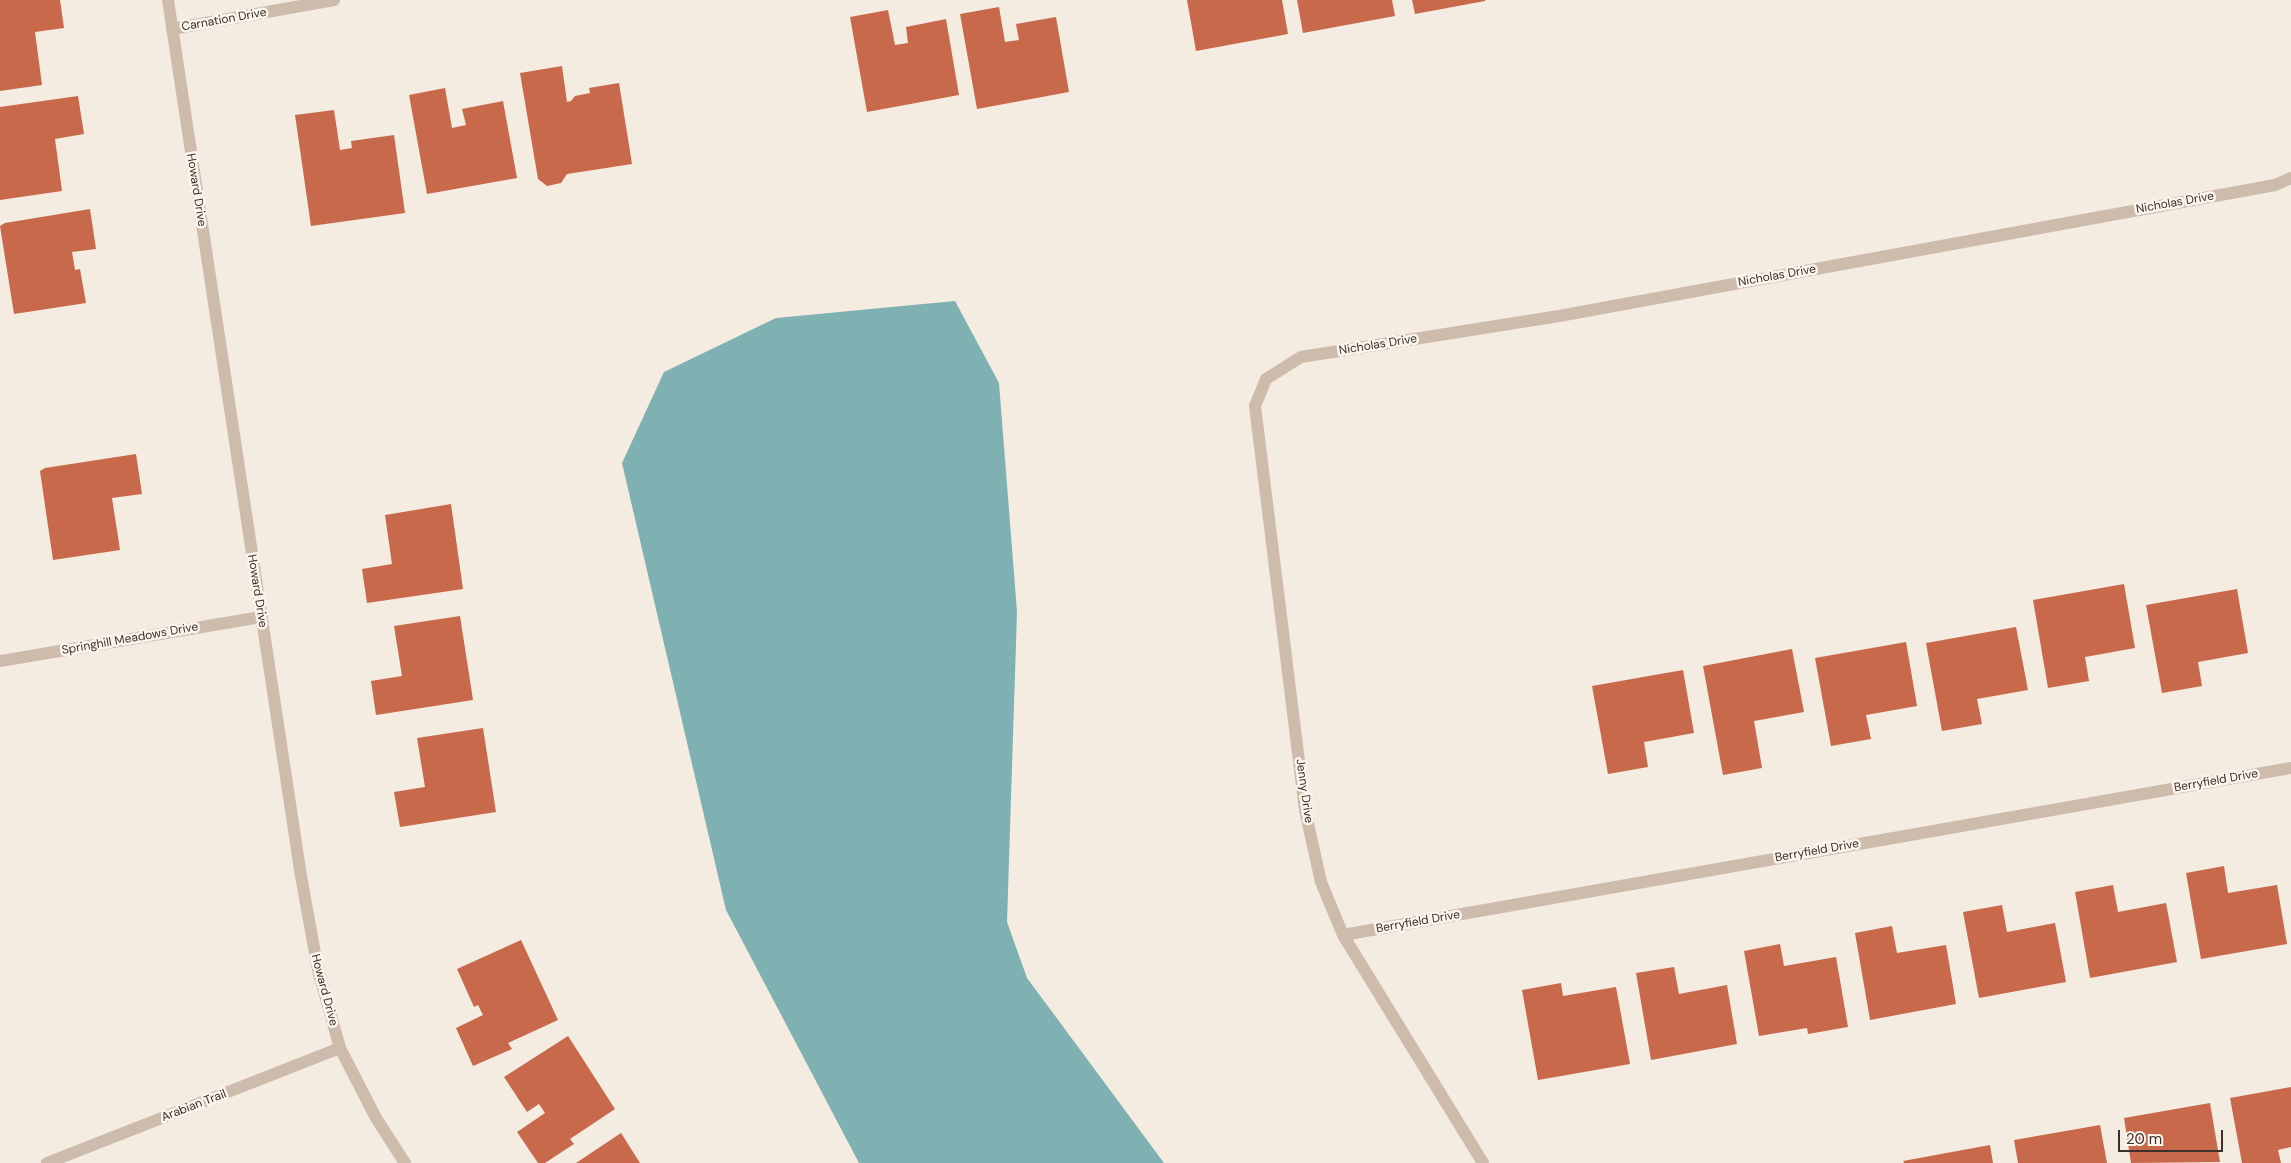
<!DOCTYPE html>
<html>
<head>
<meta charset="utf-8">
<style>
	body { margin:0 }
	#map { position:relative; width:2291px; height:1163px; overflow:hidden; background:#f4ebe1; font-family:"DM Sans",sans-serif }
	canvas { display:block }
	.scale { position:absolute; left:2118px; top:1130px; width:105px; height:22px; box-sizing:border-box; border:2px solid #3b302b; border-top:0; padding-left:6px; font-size:15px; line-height:18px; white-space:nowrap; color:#3b302b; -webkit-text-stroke:4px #fbf5ee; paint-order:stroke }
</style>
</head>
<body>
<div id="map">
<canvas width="2291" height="1163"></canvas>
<div class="scale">20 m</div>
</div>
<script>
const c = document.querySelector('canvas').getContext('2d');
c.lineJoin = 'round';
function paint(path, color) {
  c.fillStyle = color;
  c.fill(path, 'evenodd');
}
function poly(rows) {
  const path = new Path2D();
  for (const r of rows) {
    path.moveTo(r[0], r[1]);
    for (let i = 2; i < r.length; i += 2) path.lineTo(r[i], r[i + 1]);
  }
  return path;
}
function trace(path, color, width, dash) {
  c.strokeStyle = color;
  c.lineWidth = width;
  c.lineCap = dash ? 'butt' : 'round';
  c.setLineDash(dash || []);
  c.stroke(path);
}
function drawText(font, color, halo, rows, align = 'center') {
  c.font = font + ' "DM Sans",sans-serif';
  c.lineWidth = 5;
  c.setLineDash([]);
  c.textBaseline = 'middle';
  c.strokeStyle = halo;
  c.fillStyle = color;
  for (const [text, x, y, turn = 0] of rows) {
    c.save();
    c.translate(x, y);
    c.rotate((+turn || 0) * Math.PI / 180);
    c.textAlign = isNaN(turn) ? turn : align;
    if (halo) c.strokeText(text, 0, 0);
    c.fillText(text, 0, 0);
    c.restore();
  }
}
paint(poly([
	[955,301,999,383,1017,612,1007,922,1027,978,1164,1163,859,1163,726,910,622,463,664,372,776,318]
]), '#7fb0b2');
paint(poly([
	[0,0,60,0,64,28,35,32,42,85,0,91],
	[1187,0,1282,0,1288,34,1196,51],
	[1297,0,1392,0,1395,16,1303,33],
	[1412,0,1485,0,1485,1,1415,14],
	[999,7,1005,42,1019,40,1016,24,1056,17,1069,92,977,109,960,14],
	[888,10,895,45,908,43,906,27,946,19,959,95,867,112,850,17],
	[562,66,567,102,571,101,575,96,590,93,589,88,619,83,632,164,567,174,561,183,547,186,538,179,520,73],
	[445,88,452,128,466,125,462,109,503,101,517,178,427,194,409,95],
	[78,96,84,134,55,139,62,191,0,200,0,107],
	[334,110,340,150,352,148,351,141,394,135,405,213,311,226,295,115],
	[90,209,96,249,72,252,75,270,80,269,86,303,14,314,0,226,5,223],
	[136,454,142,494,112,498,120,550,53,560,40,471,45,468],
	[451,504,463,589,367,603,362,569,392,564,385,515],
	[2124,584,2135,648,2085,657,2089,681,2048,688,2033,600],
	[2237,589,2248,653,2198,662,2202,686,2162,693,2146,605],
	[460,616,473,700,376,715,371,681,402,676,394,626],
	[2016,627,2028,690,1977,699,1982,724,1942,731,1926,643],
	[1906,642,1917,706,1866,715,1871,739,1831,746,1815,658],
	[1792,649,1804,712,1754,721,1762,768,1723,775,1703,666],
	[1683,670,1694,733,1644,742,1648,767,1608,774,1592,686],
	[483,728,496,812,400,827,394,792,425,787,417,738],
	[2224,866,2228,893,2277,885,2287,944,2201,959,2186,873],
	[2113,885,2118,912,2166,903,2177,962,2090,978,2075,892],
	[2002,905,2007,932,2055,923,2066,982,1979,998,1963,912],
	[1892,926,1897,953,1946,945,1956,1004,1870,1020,1855,933],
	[521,940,558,1020,508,1043,512,1049,473,1066,456,1028,483,1015,478,1005,474,1007,457,969],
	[1780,944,1784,966,1836,957,1848,1027,1808,1034,1807,1028,1759,1036,1744,951],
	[1674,967,1679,994,1727,985,1737,1044,1651,1060,1636,973],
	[1561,983,1563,996,1616,987,1630,1064,1538,1080,1522,990],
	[568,1036,615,1109,570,1139,574,1144,545,1163,538,1163,517,1132,545,1113,539,1104,527,1112,504,1077],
	[2291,1087,2291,1147,2278,1150,2281,1163,2242,1163,2230,1098],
	[2210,1103,2220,1162,2131,1163,2124,1118],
	[2100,1125,2107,1163,2018,1163,2014,1140],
	[621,1133,640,1163,576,1163],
	[1990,1145,1993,1163,1904,1163,1903,1161]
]), '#c8694b');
trace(poly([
	[168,0,301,876,318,970,340,1048,376,1118,405,1163],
	[172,29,334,0],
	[0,661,261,617],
	[1343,935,2291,768],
	[47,1163,340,1048],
	[1483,1163,1343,935,1321,882,1305,810,1255,406,1266,379,1301,357,1559,316,2275,185,2291,178]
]), '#cdbbac', 12);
drawText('12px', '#3b302b', '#fbf5ee', [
	["Carnation Drive",224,20,-10],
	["Howard Drive",196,190,81],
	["Nicholas Drive",2175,203,-10],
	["Nicholas Drive",1777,276,-10],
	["Nicholas Drive",1378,345,-9],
	["Howard Drive",257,591,81],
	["Springhill Meadows Drive",130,639,-10],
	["Berryfield Drive",2216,781,-10],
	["Jenny Drive",1304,791,82],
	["Berryfield Drive",1817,851,-10],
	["Berryfield Drive",1418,922,-10],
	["Howard Drive",324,990,75],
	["Arabian Trail",194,1106,-21]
]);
</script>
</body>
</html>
